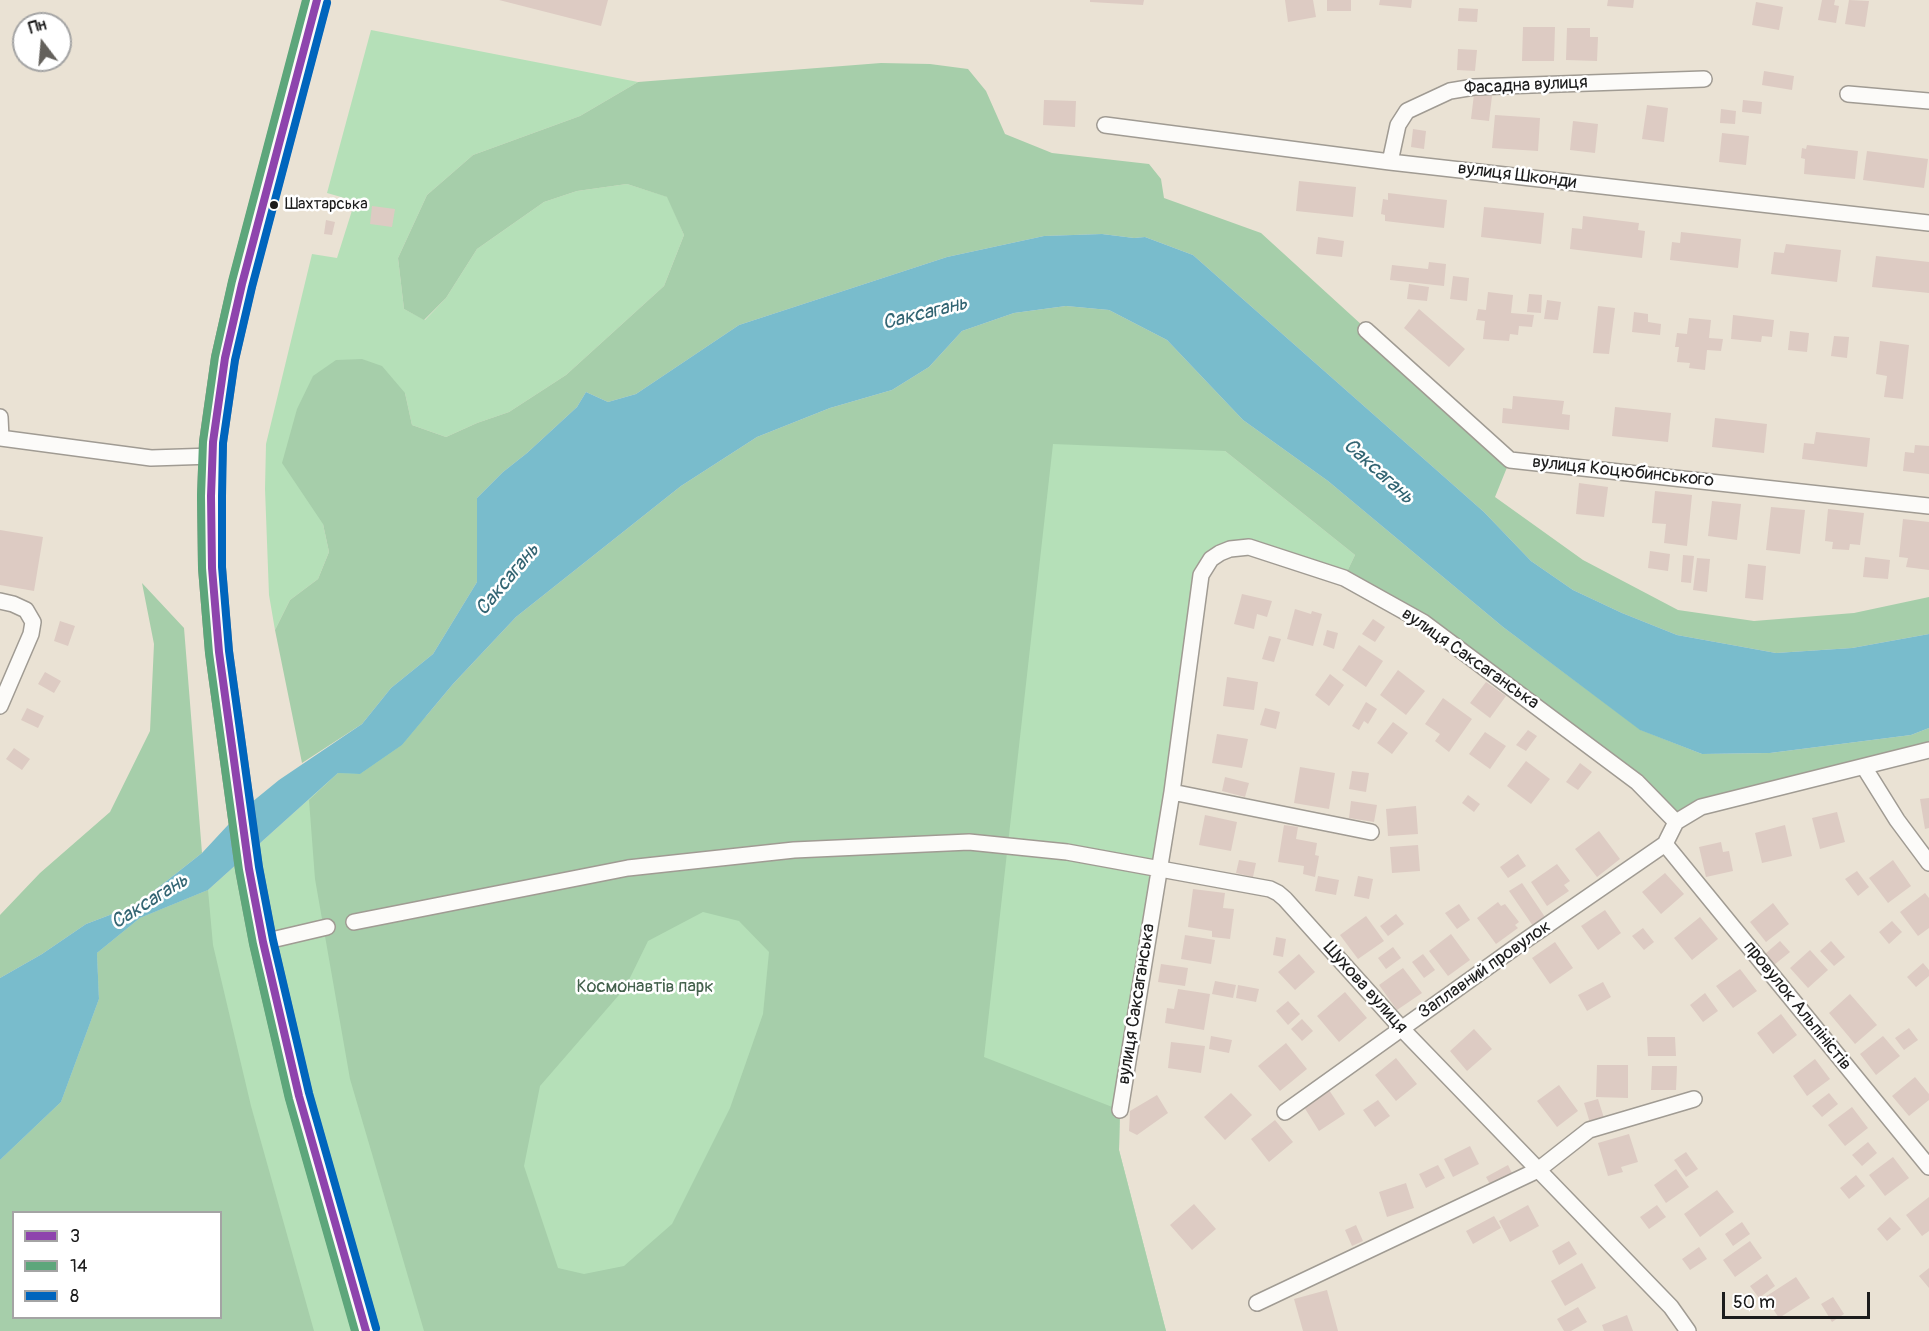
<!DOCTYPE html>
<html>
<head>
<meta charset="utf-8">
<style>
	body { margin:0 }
	#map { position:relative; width:1929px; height:1331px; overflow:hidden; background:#eae2d4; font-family:Pangolin,sans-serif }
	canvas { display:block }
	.legend { position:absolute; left:12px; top:1211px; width:210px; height:108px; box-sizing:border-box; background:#fff; border:2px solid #a4a4a4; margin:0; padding:8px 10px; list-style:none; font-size:18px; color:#1c1c1c }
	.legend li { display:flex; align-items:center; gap:12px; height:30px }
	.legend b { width:30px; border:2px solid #a4a4a4 }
	.north { position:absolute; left:12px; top:12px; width:60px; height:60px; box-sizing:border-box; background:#fff; border:2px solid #a4a4a4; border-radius:50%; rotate:344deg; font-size:16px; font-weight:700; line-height:24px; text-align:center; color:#1c1c1c }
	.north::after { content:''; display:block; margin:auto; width:21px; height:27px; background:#64615c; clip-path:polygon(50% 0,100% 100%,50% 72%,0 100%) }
	.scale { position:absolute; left:1722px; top:1292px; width:148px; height:27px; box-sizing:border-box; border:3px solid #1c1c1c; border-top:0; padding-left:8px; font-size:18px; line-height:21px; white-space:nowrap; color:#1c1c1c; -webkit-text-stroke:4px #fff; paint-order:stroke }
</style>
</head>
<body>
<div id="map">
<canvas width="1929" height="1331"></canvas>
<ul class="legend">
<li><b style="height:8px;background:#8e44ad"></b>3</li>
<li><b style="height:8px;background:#5da67b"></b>14</li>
<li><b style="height:8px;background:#0065bd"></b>8</li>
</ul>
<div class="north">Пн</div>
<div class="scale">50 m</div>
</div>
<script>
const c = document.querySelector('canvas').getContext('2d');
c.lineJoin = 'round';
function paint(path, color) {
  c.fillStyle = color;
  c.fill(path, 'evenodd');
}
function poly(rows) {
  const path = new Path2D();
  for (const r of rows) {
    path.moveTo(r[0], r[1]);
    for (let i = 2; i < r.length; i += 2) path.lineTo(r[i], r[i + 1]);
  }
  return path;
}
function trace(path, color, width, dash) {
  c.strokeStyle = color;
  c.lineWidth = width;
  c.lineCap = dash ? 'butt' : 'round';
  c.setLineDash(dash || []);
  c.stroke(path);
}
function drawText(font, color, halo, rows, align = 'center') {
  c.font = font + ' Pangolin,sans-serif';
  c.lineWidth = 5;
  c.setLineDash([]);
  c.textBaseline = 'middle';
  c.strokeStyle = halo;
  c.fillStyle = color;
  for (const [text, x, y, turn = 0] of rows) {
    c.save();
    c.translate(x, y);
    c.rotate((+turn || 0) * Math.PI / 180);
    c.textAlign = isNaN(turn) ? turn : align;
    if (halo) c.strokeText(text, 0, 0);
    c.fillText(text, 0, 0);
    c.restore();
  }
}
paint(poly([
	[371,30,638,82,580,116,473,155,427,195,398,258,404,309,425,320,446,298,477,249,544,202,577,191,627,184,668,197,684,235,664,286,566,375,509,412,477,423,446,437,412,425,405,393,323,524,329,552,318,579,290,600,275,630,269,595,265,489,266,444,312,254,337,258,355,201,327,193],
	[1066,306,1225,451,1355,555,1344,578,1249,547,1211,559,1120,1110,1119,1150,1166,1331,0,1331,0,1160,61,1102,99,999,97,953,140,918,208,890,338,773],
	[14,1212,220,1212,220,1318,14,1318]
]), '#b5e0b8');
paint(poly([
	[881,63,930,64,968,69,986,91,1005,134,1052,153,1149,164,1161,179,1164,198,1261,233,1510,460,1495,497,1583,560,1678,610,1754,621,1854,613,1929,597,1929,634,1852,648,1776,653,1677,635,1622,613,1573,590,1531,561,1484,512,1193,255,1145,237,1134,238,1102,234,1044,236,947,257,739,325,636,394,608,402,586,392,577,407,527,453,503,472,477,498,477,582,433,654,391,688,362,724,302,763,275,630,290,600,318,579,329,552,323,524,282,463,297,409,313,376,336,360,362,359,382,366,405,393,412,425,446,437,477,423,509,412,566,375,664,286,684,235,667,197,627,184,577,191,544,202,477,249,446,298,424,320,404,309,398,258,427,195,473,155,580,116,638,82],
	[1066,306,1109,310,1167,340,1243,420,1328,481,1503,627,1641,730,1702,754,1770,753,1911,735,1929,728,1929,750,1864,767,1676,822,1423,622,1344,578,1355,555,1225,451,1053,444,984,1057,1120,1110,1119,1150,1166,1331,424,1331,350,1079,315,879,309,800,338,773,360,774,402,745,453,684,516,617,681,486,757,437,830,408,892,390,929,367,962,331,1014,313],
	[703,912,739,921,769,952,763,1014,730,1108,672,1224,624,1266,584,1274,558,1268,524,1166,540,1086,625,988,648,941],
	[142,583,184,628,202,853,136,905,86,924,42,954,0,978,0,915,40,873,110,812,150,731,154,644],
	[208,890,213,945,251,1106,314,1331,0,1331,0,1160,61,1102,99,999,97,953,140,918],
	[14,1212,220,1212,220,1318,14,1318]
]), '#a6ceaa');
paint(poly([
	[1102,234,1134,238,1145,237,1193,255,1484,512,1531,561,1573,590,1622,613,1677,635,1776,653,1852,648,1929,634,1929,728,1911,735,1770,753,1702,754,1640,730,1503,627,1328,481,1243,420,1167,340,1109,310,1066,306,1014,313,962,331,929,367,892,390,830,408,757,437,681,486,516,617,453,684,402,745,360,774,338,773,208,890,140,918,97,953,99,999,61,1102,0,1160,0,978,42,954,86,924,136,905,202,853,241,811,279,780,362,724,391,688,433,654,477,582,477,498,503,472,527,453,577,407,586,392,608,402,636,394,739,325,947,257,1044,236]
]), '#79bccc');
paint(poly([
	[499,0,608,0,601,26],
	[1090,0,1144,0,1143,5,1090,2],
	[1285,0,1313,0,1316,17,1288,22],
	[1327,0,1351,0,1351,11,1327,11],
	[1380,0,1412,0,1411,8,1379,5],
	[1608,0,1634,0,1633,8,1607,6],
	[1822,0,1835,0,1834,5,1839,6,1836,23,1818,20],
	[1849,0,1869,1,1865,27,1845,24],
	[1756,2,1783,7,1779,30,1752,25],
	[1459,8,1478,9,1477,22,1458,21],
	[1523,27,1555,27,1554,61,1522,61],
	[1567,28,1590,28,1590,37,1598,37,1597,61,1566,60],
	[1458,49,1477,50,1475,71,1457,70],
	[1764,71,1794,76,1792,90,1762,85],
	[1474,94,1492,96,1489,121,1471,119],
	[1044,100,1076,101,1075,127,1043,125],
	[1743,100,1762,102,1761,114,1742,112],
	[1647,105,1668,108,1664,142,1642,139],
	[1721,109,1736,111,1735,124,1720,123],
	[1495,115,1540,118,1538,151,1492,148],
	[1573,121,1598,124,1595,153,1570,150],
	[1413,129,1426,131,1424,149,1411,147],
	[1722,133,1749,136,1746,165,1719,162],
	[1807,145,1858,151,1855,179,1804,174,1805,159,1801,158,1802,148,1806,149],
	[1867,151,1928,159,1924,188,1863,180],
	[1299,181,1356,187,1353,217,1296,211],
	[1388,193,1447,200,1444,228,1385,221,1385,215,1381,214,1383,199,1388,200],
	[372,206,395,209,392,227,370,224],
	[1484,207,1544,213,1541,244,1481,237],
	[1583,216,1639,223,1638,230,1645,231,1642,258,1570,249,1572,228,1582,229],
	[326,220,335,222,332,235,324,234],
	[1681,232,1741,239,1738,268,1670,260,1672,242,1680,243],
	[1318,237,1344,241,1342,257,1316,254],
	[1786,244,1841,250,1837,282,1771,274,1774,252,1784,253],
	[1876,256,1929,262,1929,293,1872,287],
	[1429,262,1446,264,1444,286,1390,280,1392,265,1428,269],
	[1453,276,1469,278,1467,301,1450,299],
	[1409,284,1429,287,1427,301,1407,299],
	[1488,292,1513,295,1511,313,1534,315,1532,327,1519,326,1518,335,1510,334,1509,341,1483,339,1485,321,1476,320,1478,309,1486,310],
	[1529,294,1542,295,1541,313,1527,312],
	[1547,300,1561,302,1558,320,1544,319],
	[1598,306,1615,308,1609,354,1593,353],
	[1419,309,1465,349,1449,367,1404,328],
	[1634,312,1648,314,1648,322,1661,324,1660,335,1632,332],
	[1733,315,1774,320,1772,337,1762,336,1761,342,1731,339],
	[1689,318,1711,320,1709,338,1723,339,1721,351,1707,350,1705,370,1689,368,1690,363,1677,362,1679,347,1675,347,1677,333,1687,334],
	[1790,331,1809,333,1807,352,1788,350],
	[1834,336,1849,337,1847,358,1831,356],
	[1880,341,1909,345,1903,399,1884,397,1887,376,1876,374],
	[1513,396,1564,401,1562,414,1570,415,1569,430,1502,423,1503,408,1512,409],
	[1615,407,1671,413,1668,442,1612,436],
	[1715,418,1767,424,1764,453,1712,447],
	[1816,432,1870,438,1867,467,1802,459,1804,443,1814,444],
	[1915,445,1929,446,1929,474,1903,471,1905,452,1914,453],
	[1579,483,1608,487,1604,517,1576,514],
	[1655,491,1692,495,1687,546,1664,543,1666,524,1652,523],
	[1712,501,1741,504,1737,540,1708,536],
	[1771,507,1805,510,1800,554,1766,550],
	[1828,509,1864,513,1860,545,1850,544,1849,550,1832,549,1833,542,1825,541],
	[1903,519,1929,522,1929,570,1906,567,1908,558,1899,557],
	[0,530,43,537,34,591,0,585],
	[1650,551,1670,554,1668,571,1648,568],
	[1683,555,1694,556,1691,583,1681,582],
	[1865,557,1890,560,1888,579,1863,577],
	[1697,558,1710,559,1707,592,1693,590],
	[1748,564,1766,566,1763,600,1745,598],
	[1242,594,1272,601,1267,617,1257,614,1254,629,1234,624],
	[1295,609,1311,614,1312,611,1322,614,1313,646,1287,639],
	[1373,619,1385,627,1375,642,1362,634],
	[60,621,75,626,68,646,54,641],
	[1327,630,1338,633,1334,649,1323,645],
	[1269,636,1281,639,1274,662,1262,659],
	[1359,645,1383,661,1366,687,1342,670],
	[1398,670,1425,691,1406,715,1380,695],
	[45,672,61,681,54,693,38,684],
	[1330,674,1344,685,1329,706,1315,695],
	[1227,677,1258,682,1254,710,1223,706],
	[1486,682,1506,696,1490,718,1470,703],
	[1443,698,1472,719,1449,752,1435,741,1440,734,1425,724],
	[1366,702,1377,709,1368,724,1364,721,1359,730,1352,726],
	[27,708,44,716,38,728,21,720],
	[1265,708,1280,712,1276,729,1260,725],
	[1393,722,1408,733,1392,754,1377,743],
	[1528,730,1537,736,1526,751,1516,745],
	[1485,732,1506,746,1490,769,1469,754],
	[1217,734,1248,739,1242,768,1212,763],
	[14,748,30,759,22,770,6,759],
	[1526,761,1550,779,1531,804,1507,786],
	[1580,763,1592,772,1578,790,1566,782],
	[1300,767,1335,773,1329,809,1294,803],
	[1352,771,1369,773,1366,792,1349,789],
	[1225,777,1249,783,1245,797,1222,791],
	[1468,795,1480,804,1474,812,1462,803],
	[1929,798,1929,828,1925,829,1920,799],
	[1351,801,1377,805,1374,822,1349,818],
	[1416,806,1418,834,1388,836,1386,809],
	[1837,812,1845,842,1820,849,1812,818],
	[1205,815,1237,822,1231,851,1199,845],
	[1284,825,1298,827,1296,839,1317,843,1315,855,1319,856,1315,877,1303,874,1304,866,1278,862],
	[1785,825,1792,856,1762,863,1755,833],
	[1599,831,1620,859,1597,877,1575,849],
	[1721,842,1723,852,1729,851,1733,871,1706,877,1699,847],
	[1418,845,1420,871,1392,873,1390,847],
	[1518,854,1526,866,1508,878,1500,867],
	[1239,860,1256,863,1253,877,1236,873],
	[1893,860,1911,886,1888,903,1869,878],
	[1557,864,1570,881,1564,885,1569,891,1547,906,1531,882],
	[1857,871,1869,887,1858,896,1845,879],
	[1665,873,1684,894,1661,914,1642,892],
	[1318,876,1339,880,1336,895,1315,891],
	[1358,876,1373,879,1369,899,1354,896],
	[1522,883,1545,917,1533,926,1509,891],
	[1193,889,1225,893,1223,908,1234,909,1230,939,1212,937,1212,931,1188,927],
	[1925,893,1929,898,1929,928,1918,936,1900,912],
	[1498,902,1501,906,1505,904,1519,922,1515,925,1518,928,1496,944,1477,918],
	[1773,903,1789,924,1766,942,1750,922],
	[1459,904,1470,920,1457,929,1445,913],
	[1605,910,1621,933,1598,950,1581,926],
	[1396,914,1404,924,1388,936,1380,926],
	[1366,916,1384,941,1358,959,1340,935],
	[1700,917,1718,939,1692,960,1674,938],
	[1892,921,1902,932,1889,944,1879,932],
	[1643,928,1654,942,1644,950,1632,936],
	[1451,934,1470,960,1448,976,1429,951],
	[1185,935,1215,940,1211,964,1181,959],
	[1276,937,1286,939,1283,957,1273,955],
	[1780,941,1790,952,1774,965,1765,954],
	[1831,941,1845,957,1834,966,1820,951],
	[1555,942,1573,968,1550,984,1532,958],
	[1393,947,1401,958,1386,969,1378,958],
	[1810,950,1828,970,1808,988,1790,968],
	[1299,954,1315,972,1295,990,1278,972],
	[1423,954,1435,970,1424,978,1412,962],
	[1923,963,1929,970,1929,976,1916,987,1907,977],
	[1161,964,1188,968,1185,986,1158,982],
	[1403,968,1422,993,1397,1010,1379,985],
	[1740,969,1757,991,1733,1008,1716,986],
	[1215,981,1236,985,1233,998,1212,994],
	[1603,982,1611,997,1587,1011,1578,995],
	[1238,985,1259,989,1256,1002,1236,998],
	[1178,989,1210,994,1204,1030,1165,1023,1167,1008,1174,1009],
	[1345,992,1367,1018,1339,1042,1317,1016],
	[1705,993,1718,1011,1703,1022,1690,1005],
	[1850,994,1877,1025,1855,1044,1829,1013],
	[1288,1001,1300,1014,1288,1025,1276,1011],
	[1781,1014,1797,1035,1773,1054,1757,1033],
	[1302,1019,1313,1031,1302,1041,1291,1029],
	[1909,1028,1918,1040,1904,1050,1895,1038],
	[1474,1029,1492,1049,1467,1071,1450,1051],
	[1211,1036,1232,1040,1229,1053,1209,1049],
	[1883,1036,1900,1056,1876,1075,1860,1054],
	[1647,1037,1675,1037,1676,1056,1648,1056],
	[1171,1042,1205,1046,1201,1073,1168,1068],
	[1286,1043,1307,1069,1280,1091,1258,1066],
	[1396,1058,1417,1084,1396,1101,1375,1075],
	[1815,1059,1830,1079,1807,1096,1793,1076],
	[1597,1065,1628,1065,1628,1098,1596,1097],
	[1652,1066,1677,1066,1676,1090,1651,1090],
	[1915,1077,1929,1094,1929,1100,1909,1116,1892,1096],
	[1559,1085,1578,1111,1557,1127,1537,1101],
	[1329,1090,1345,1114,1319,1131,1304,1107],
	[1231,1093,1252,1115,1225,1140,1204,1117],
	[1829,1093,1838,1104,1822,1117,1812,1106],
	[1157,1095,1168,1113,1137,1135,1129,1131,1130,1111],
	[1598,1099,1604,1118,1590,1123,1584,1103],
	[1378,1100,1390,1116,1375,1127,1363,1110],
	[1852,1107,1868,1128,1845,1146,1828,1125],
	[1275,1120,1293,1142,1269,1162,1251,1139],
	[1629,1134,1638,1162,1621,1167,1623,1172,1608,1176,1598,1143],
	[1868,1142,1877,1153,1862,1166,1852,1155],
	[1470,1146,1479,1164,1453,1177,1444,1159],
	[1686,1152,1698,1169,1686,1177,1674,1160],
	[1893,1157,1909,1178,1885,1196,1869,1175],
	[1438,1165,1445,1178,1426,1188,1419,1174],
	[1508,1165,1514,1177,1492,1188,1486,1177],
	[1676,1169,1689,1187,1666,1203,1654,1185],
	[1856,1175,1865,1186,1849,1199,1840,1188],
	[1406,1183,1414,1208,1387,1217,1379,1192],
	[1717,1190,1734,1212,1700,1237,1684,1214],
	[1929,1197,1929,1231,1922,1236,1906,1215],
	[1194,1204,1216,1229,1192,1250,1170,1225],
	[1528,1205,1539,1226,1510,1242,1499,1221],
	[1657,1205,1666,1217,1649,1229,1640,1217],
	[1494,1216,1501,1228,1473,1244,1466,1231],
	[1890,1217,1901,1229,1887,1241,1877,1229],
	[1742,1222,1750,1234,1733,1246,1725,1234],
	[1356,1225,1363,1241,1352,1246,1345,1230],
	[1569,1241,1577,1254,1559,1265,1552,1251],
	[1750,1241,1762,1258,1735,1277,1723,1260],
	[1699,1247,1707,1259,1690,1270,1682,1259],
	[1582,1263,1596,1288,1565,1306,1551,1281],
	[1929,1268,1929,1288,1919,1276],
	[1767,1274,1775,1286,1759,1298,1750,1286],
	[1796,1277,1810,1298,1779,1318,1765,1297],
	[1327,1290,1338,1331,1303,1331,1294,1299],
	[1833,1297,1844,1314,1832,1322,1821,1304],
	[1578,1307,1587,1322,1571,1331,1564,1331,1557,1319],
	[1627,1315,1633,1331,1604,1331,1602,1325]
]), '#ddcbc3');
const street = poly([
	[1848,94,1929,101],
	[1105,125,1390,162,1929,223],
	[1390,162,1398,125,1407,111,1450,91,1474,87,1704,79],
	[1366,330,1510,460,1929,506],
	[0,417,1,438],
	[0,438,151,458,213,456],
	[0,601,13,604,26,610,33,622,31,634,0,706],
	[1864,767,1897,820,1929,863],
	[1172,792,1371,832],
	[1665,844,1929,1167],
	[354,922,628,868,794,850,969,842,1067,852,1270,889,1278,893,1285,899,1402,1029,1671,1307,1688,1331],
	[263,942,327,927],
	[1120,1110,1172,792,1201,575,1211,559,1220,553,1230,549,1249,547,1344,578,1423,622,1637,782,1676,822,1701,807,1929,750],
	[1285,1112,1520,944,1665,844,1676,822],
	[1257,1303,1538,1170,1589,1130,1694,1099]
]);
const primary = poly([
	[317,0,242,284,225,358,213,442,211,496,212,568,219,652,249,869,263,942,299,1096,366,1331]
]);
trace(street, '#a09b93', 18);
trace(primary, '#a09b93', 28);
trace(street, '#fcfbf9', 15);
trace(primary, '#fcfbf9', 26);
trace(poly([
	[317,0,242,284,225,358,213,442,211,496,212,568,219,652,249,869,263,942,299,1096,366,1331]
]), '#8e44ad', 8);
trace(poly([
	[306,0,232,281,215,357,203,442,201,496,202,568,209,653,239,870,253,944,289,1099,355,1331]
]), '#5da67b', 8);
trace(poly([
	[327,3,252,287,235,360,223,443,222,496,222,567,229,651,259,867,273,940,309,1093,376,1328]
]), '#0065bd', 8);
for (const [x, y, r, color] of [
	[274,205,5,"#1c1c1c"]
]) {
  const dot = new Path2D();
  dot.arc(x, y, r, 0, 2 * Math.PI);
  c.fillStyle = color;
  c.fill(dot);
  trace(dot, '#fff', 2);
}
drawText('16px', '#1c1c1c', '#fff', [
	["Шахтарська",285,205]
], 'left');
drawText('18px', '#1c1c1c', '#fff', [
	["Фасадна вулиця",1526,86,-3],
	["вулиця Шконди",1517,176,7],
	["вулиця Коцюбинського",1623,472,6],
	["вулиця Саксаганська",1470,659,35],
	["Заплавний провулок",1485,970,-35],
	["Шухова вулиця",1365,988,48],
	["вулиця Саксаганська",1137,1004,-81],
	["провулок Альпіністів",1797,1006,51]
]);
drawText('18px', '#42604b', '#fff', [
	["Космонавтів парк",645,987]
]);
drawText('italic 20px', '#326472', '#fff', [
	["Саксагань",925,314,-14],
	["Саксагань",1378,472,42],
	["Саксагань",508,580,-50],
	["Саксагань",150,902,-32]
]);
</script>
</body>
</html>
